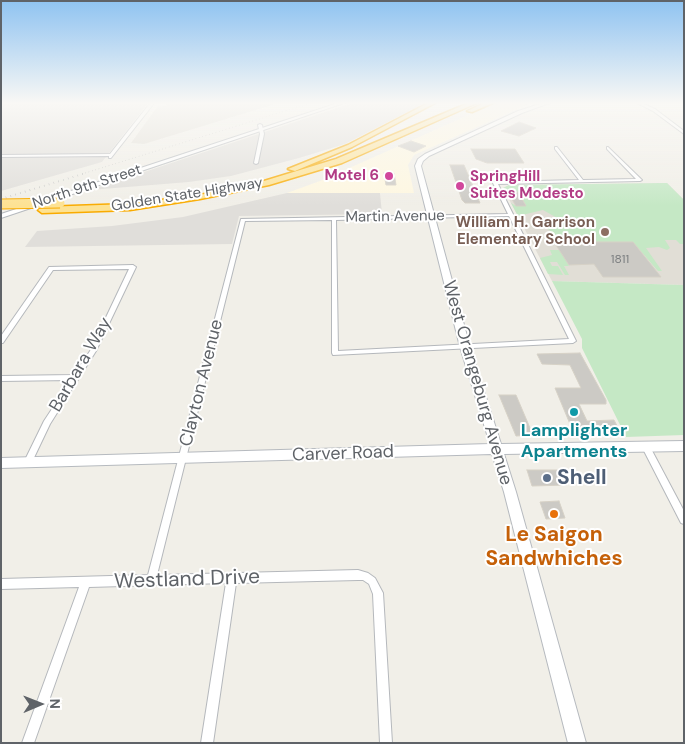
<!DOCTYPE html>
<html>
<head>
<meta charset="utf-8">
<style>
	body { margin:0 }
	#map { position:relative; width:685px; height:744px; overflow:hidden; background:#f1efe8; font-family:"DM Sans",sans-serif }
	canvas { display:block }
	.frame { position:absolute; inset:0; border:2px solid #5f6368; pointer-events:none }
	.north { position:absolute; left:15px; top:679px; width:50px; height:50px; -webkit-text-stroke:4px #fff; paint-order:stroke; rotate:89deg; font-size:14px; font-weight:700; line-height:20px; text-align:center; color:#5f6368 }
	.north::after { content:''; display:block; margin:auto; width:18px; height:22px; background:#5f6368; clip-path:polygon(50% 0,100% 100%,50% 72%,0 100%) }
</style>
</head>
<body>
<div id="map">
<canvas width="685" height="744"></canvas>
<div class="frame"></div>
<div class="north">N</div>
</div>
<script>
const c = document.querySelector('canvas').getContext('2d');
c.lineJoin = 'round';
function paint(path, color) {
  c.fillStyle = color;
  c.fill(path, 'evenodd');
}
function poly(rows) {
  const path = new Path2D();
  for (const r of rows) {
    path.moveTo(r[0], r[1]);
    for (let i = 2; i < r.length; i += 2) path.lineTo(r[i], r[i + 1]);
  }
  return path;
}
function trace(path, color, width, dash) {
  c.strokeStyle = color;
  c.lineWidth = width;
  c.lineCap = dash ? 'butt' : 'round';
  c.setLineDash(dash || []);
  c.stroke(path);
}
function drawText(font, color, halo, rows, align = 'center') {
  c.font = font + ' "DM Sans",sans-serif';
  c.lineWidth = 4;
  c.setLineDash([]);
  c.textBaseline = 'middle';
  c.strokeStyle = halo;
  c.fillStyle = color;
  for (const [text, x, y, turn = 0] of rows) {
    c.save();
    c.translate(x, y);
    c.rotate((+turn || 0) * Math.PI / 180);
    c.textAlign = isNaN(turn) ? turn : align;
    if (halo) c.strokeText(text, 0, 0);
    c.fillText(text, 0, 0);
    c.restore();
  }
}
paint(poly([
	[498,102,533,102,414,155,408,165,414,193,287,193,320,181]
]), '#fef7e0');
paint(poly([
	[1,102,149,102,102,162,1,191],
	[355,102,427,102,345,144,299,158,231,176,189,182,90,190],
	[287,193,380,193,382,214,239,216,232,244,25,247,37,231,112,226,183,217]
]), '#e0deda');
paint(poly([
	[159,102,282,102,144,144,131,143,157,107,166,106,168,103],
	[667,183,684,200,684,285,552,281,503,188,509,185]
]), '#e1ded6');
paint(poly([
	[667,183,684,200,684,244,680,244,676,240,665,240,670,248,667,250,659,247,646,248,662,271,658,271,633,242,564,244,561,236,556,236,546,227,553,228,559,219,543,210,518,216,511,203,516,206,526,205,518,192,505,192,503,188,509,185],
	[550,250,560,250,569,266,564,266,569,275,565,275,557,262,550,262,552,266,558,266,563,275,548,274,540,258,552,255],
	[552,281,684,285,684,435,626,437,582,348,582,339]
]), '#c5e8c5');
const building = poly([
	[519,122,536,128,519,136,501,131,519,122],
	[411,141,426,146,414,152,398,146,411,141],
	[471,149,515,149,524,163,487,163,476,159,471,149],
	[450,165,464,165,480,203,465,203,462,200,450,165],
	[384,173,394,173,396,185,386,185,384,173],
	[508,192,518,192,526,206,516,206,508,192],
	[591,242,633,242,661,277,603,277,594,264,569,265,556,245,583,245,582,243,591,242],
	[580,353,606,400,606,404,579,404,587,421,614,420,622,435,575,436,555,388,581,388,570,365,542,364,537,354,580,353],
	[499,395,516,395,533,435,516,436,499,395],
	[527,470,561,470,567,485,532,486,527,470],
	[559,501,565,518,546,519,540,502,559,501]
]);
paint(building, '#cccac5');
trace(building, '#d6d1c6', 1);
const street = poly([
	[151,102,155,102,111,158,109,158,109,156,1,157,1,155,110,154,151,102],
	[635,102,639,102,655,109,684,131,684,134,653,111,635,102],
	[260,124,262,125,264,134,258,163,256,164,254,163,260,134,258,125,260,124],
	[555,147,557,147,583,180,636,179,607,149,607,147,608,147,642,180,640,181,498,184,576,341,573,343,333,355,332,353,332,220,245,221,157,575,358,570,368,573,375,578,383,593,392,743,380,743,373,594,369,584,363,580,358,580,236,583,213,743,201,743,226,583,89,587,34,743,22,743,79,587,1,589,1,579,148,575,241,219,508,214,493,183,493,182,579,180,555,149,555,147],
	[509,216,569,339,338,351,336,220,509,216],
	[133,265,136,267,96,351,50,424,31,464,28,465,25,464,24,462,44,421,71,380,1,381,1,376,74,375,90,351,129,269,53,270,3,343,1,343,1,336,49,267,133,265],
	[646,444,649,445,684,511,684,524,681,523,642,447,643,445,646,444]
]);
const secondary = poly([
	[341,102,347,102,1,218,1,214,341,102],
	[546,102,552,102,522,113,429,156,423,161,421,166,470,347,501,444,684,441,684,451,504,454,516,492,586,743,568,743,504,492,492,454,1,468,1,458,490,444,460,347,415,166,418,159,425,154,518,111,546,102]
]);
const highway = poly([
	[430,102,437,102,352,147,295,171,288,169,348,145,430,102],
	[471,102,479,102,342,163,269,185,200,199,130,210,42,213,38,210,42,207,130,204,200,195,264,181,336,159,471,102],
	[487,102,495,102,472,112,467,111,487,102]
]);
trace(street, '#b5b8bc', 2);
trace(secondary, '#b6babf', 2);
trace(highway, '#f9ab00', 3);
paint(street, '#fff');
paint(secondary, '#fff');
paint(highway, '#fde293');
trace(poly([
	[82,174,314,102]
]), '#b6b7b8', 1, [0.5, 3]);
trace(poly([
	[1,199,86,173]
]), '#b6b7b8', 2, [0.5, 4.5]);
const highwayBridge = poly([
	[1,204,60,203]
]);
trace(highwayBridge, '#f9ab00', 11, []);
trace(highwayBridge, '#fde293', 9);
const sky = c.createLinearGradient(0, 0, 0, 206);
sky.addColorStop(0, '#8fc3f1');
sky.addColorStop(0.5, '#f9f8f5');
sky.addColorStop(1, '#f9f8f500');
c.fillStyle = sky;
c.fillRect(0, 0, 685, 206);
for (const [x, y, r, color] of [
	[389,176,5,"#d1479c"],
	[460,186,5,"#d1479c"],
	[605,232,5,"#8d6e63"],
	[574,412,5,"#0f9aa8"],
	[547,478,5,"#5c6f8a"],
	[554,514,5,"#e8710a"]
]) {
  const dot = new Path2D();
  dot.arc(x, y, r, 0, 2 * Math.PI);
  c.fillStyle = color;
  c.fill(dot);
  trace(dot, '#fff', 2);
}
drawText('12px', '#7a7d7f', null, [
	["1811",620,260]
]);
drawText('bold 15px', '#b23c85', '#fff', [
	["Motel 6",379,176],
	["SpringHill",470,177,"left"],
	["Suites Modesto",470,194,"left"]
], 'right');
drawText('15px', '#5f6368', '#fff', [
	["North 9th Street",87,187,-18],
	["Golden State Highway",187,195,-9],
	["Martin Avenue",395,217,-1]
]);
drawText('bold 15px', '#785e54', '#fff', [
	["William H. Garrison",595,223],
	["Elementary School",595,240]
], 'right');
drawText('18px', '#5f6368', '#fff', [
	["Barbara Way",81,365,-60],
	["Clayton Avenue",202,383,-76],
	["West Orangeburg Avenue",477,383,74],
	["Carver Road",343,454,-2]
]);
drawText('bold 18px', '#0d838f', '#fff', [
	["Lamplighter",574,431],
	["Apartments",574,452]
]);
drawText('bold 21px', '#4e5e75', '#fff', [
	["Shell",557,478]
], 'left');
drawText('bold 21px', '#c56008', '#fff', [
	["Le Saigon",554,535],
	["Sandwhiches",554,559]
]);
drawText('21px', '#5f6368', '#fff', [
	["Westland Drive",187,580,-2]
]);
</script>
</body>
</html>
